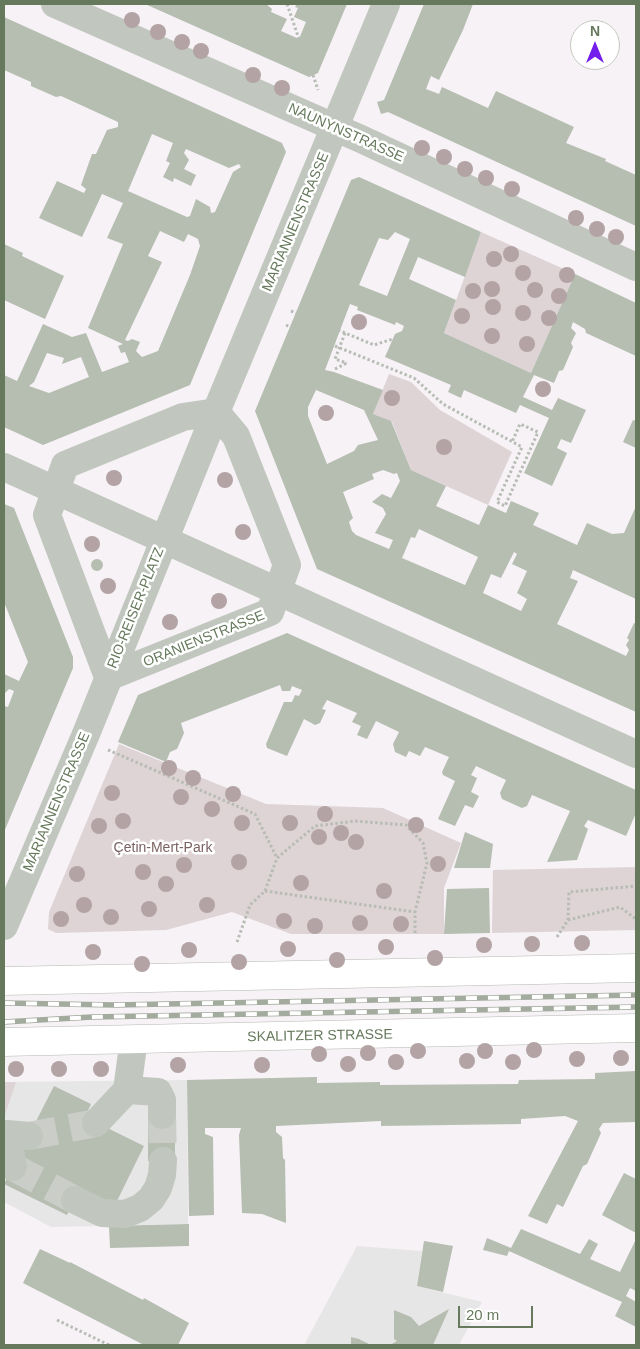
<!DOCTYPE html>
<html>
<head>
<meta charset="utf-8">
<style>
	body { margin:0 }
	#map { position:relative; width:640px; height:1349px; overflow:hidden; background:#f6f2f6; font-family:Helvetica,sans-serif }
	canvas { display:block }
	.frame { position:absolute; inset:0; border:5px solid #66795c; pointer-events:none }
	.north { position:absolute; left:570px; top:20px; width:50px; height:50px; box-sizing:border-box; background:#fff; border:1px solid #c2c9be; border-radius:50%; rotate:0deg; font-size:14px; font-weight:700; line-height:20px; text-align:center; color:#66795c }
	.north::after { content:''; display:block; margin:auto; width:18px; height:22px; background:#741eeb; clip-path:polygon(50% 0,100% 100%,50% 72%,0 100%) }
	.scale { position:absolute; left:458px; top:1306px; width:75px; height:22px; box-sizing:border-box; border:2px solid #66795c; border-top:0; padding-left:6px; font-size:15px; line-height:18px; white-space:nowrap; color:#66795c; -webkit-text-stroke:4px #fff; paint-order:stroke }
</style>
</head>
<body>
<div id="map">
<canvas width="640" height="1349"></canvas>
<div class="frame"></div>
<div class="north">N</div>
<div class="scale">20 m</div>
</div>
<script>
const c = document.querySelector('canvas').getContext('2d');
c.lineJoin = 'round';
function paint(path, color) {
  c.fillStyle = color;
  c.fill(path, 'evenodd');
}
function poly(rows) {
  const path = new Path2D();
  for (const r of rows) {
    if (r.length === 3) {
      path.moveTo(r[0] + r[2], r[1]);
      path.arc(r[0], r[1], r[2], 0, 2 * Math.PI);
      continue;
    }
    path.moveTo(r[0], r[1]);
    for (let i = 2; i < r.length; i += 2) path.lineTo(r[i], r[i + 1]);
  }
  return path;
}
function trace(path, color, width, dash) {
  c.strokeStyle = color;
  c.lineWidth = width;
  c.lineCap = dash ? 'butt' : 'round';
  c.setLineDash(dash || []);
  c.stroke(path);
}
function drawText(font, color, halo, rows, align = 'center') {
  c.font = font + ' Helvetica,sans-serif';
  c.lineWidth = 5;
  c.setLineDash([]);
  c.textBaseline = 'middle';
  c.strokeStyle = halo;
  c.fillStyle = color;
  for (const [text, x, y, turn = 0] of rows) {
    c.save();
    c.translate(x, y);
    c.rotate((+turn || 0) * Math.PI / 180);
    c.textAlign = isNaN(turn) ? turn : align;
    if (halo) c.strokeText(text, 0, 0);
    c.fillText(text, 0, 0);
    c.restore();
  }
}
paint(poly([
	[187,1080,188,1224,51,1227,4,1202,4,1082],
	[357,1246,422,1251,417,1286,482,1302,459,1345,304,1345]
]), '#e7e6e6');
paint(poly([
	[481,232,575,274,531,373,444,333],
	[389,374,411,382,440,410,512,452,488,505,411,470,392,422,373,414],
	[119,744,266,804,383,808,461,843,444,888,444,934,291,934,232,912,166,930,56,933,48,929,49,912],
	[636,867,636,930,492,933,493,870],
	[4,1082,16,1082,5,1115,4,1115]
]), '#ded3d5');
paint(poly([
	[145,4,266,4,272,9,271,12,287,19,281,31,299,39,306,22,294,17,298,8,295,7,297,4,347,4,318,73,309,77],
	[424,4,473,4,463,30,439,80,431,76,426,89,439,94,442,87,488,108,496,91,574,127,566,143,606,159,605,161,636,175,636,226,388,112,381,114,377,102,384,100],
	[4,17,282,143,286,152,190,385,43,445,4,427,4,375,17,381,43,324,72,337,86,333,102,372,129,362,125,352,121,353,118,346,123,344,88,328,123,244,107,238,123,203,102,194,82,237,39,218,57,181,84,193,86,189,81,185,92,154,96,154,107,130,118,127,118,122,61,96,56,97,31,86,31,82,4,70],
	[152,134,173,143,166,161,170,163,163,177,173,182,174,178,191,186,196,175,184,169,189,160,184,153,186,149,229,168,239,164,241,167,233,172,215,212,211,213,210,207,196,199,190,216,187,217,128,191],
	[160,231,184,242,188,234,198,239,200,246,190,275,158,351,142,357,136,351,140,342,132,339,128,341,125,340,162,262,148,256],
	[47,353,64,358,62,364,81,357,89,377,49,393,29,386,34,382],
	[359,177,481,232,465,277,418,257,409,279,456,300,444,333,531,373,575,274,636,303,636,356,586,333,585,329,573,322,571,328,576,333,571,343,573,347,563,370,559,371,554,383,534,375,523,397,552,410,558,398,586,410,571,443,561,439,557,448,567,453,552,486,524,473,549,418,520,405,516,413,464,390,461,398,448,392,451,385,385,357,395,334,402,331,404,326,396,322,395,325,357,310,358,307,350,304,325,370,334,372,383,390,373,414,391,421,411,470,446,486,436,506,479,525,488,505,506,513,511,501,539,513,533,525,577,545,587,523,612,534,624,533,636,506,636,599,573,570,570,578,578,581,557,624,626,656,629,650,626,645,629,640,627,638,634,623,636,624,636,712,317,569,255,411,351,180],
	[395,232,410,239,387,296,359,285,379,238,388,240],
	[316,390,364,410,378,440,358,445,354,451,327,464,308,416,308,407],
	[383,470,394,474,397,473,400,481,391,498,382,494,372,502,383,508,386,514,375,533,393,540,389,549,356,535,352,531,349,522,353,518,343,492,374,479,372,474],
	[419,529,478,557,465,585,402,558,411,537,415,538],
	[514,552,517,554,512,564,527,571,517,593,527,599,521,611,483,593,491,574,501,578],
	[4,244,23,253,22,256,64,276,45,319,4,300],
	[633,420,636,421,636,448,623,442],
	[4,504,14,508,73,657,73,668,4,832,4,706,8,707,14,691,9,689,4,694,4,674,19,681,28,662,4,602],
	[97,565,6],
	[287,633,636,790,636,813,626,836,588,820,584,826,588,829,577,860,547,862,570,811,532,795,527,806,522,808,502,799,500,793,506,780,476,766,471,775,477,778,471,792,479,796,473,808,465,805,455,826,438,819,455,781,443,775,442,772,449,757,425,747,420,756,409,751,406,757,395,752,393,744,399,732,376,721,367,739,357,735,361,726,352,722,357,713,327,700,322,709,326,710,320,723,315,725,304,719,287,756,267,748,266,744,284,702,292,702,295,695,299,696,302,690,292,686,290,691,282,691,280,685,181,723,184,733,177,749,170,752,166,762,118,742,138,695],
	[465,832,493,844,490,868,454,868],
	[489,888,490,933,444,934,447,889],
	[636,1071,636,1122,603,1123,599,1129,601,1133,587,1164,583,1166,563,1207,557,1204,547,1224,528,1216,578,1121,565,1116,521,1119,521,1124,381,1126,381,1121,276,1126,276,1132,282,1137,283,1158,285,1160,286,1223,262,1214,242,1213,239,1135,241,1128,205,1128,205,1134,213,1137,214,1215,189,1216,187,1080,317,1077,317,1083,380,1082,380,1085,518,1084,519,1080,595,1079,595,1073],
	[54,1086,91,1104,85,1117,144,1146,114,1207,80,1190,67,1215,4,1184],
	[175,1115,175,1161,148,1161,148,1116],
	[624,1173,636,1179,636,1233,602,1215],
	[189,1224,189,1246,110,1248,109,1226],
	[521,1229,580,1254,589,1239,598,1244,590,1259,620,1272,636,1239,636,1291,630,1288,626,1296,636,1302,636,1327,615,1316,622,1302,509,1251,507,1256,483,1250,487,1238,511,1248],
	[424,1241,453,1246,443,1292,417,1286],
	[40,1249,70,1263,70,1262,143,1300,144,1298,189,1323,178,1345,144,1345,23,1283],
	[449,1309,433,1345,390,1345,397,1341,394,1339,394,1310,411,1317,419,1326],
	[351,1337,359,1339,371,1345,351,1345]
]), '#b6bdb1');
trace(poly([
	[162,1115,163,1161],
	[29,1136,96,1123],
	[13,1167,75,1200]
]), '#cbcec8', 28, [28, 14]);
const major = poly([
	[4,981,636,968],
	[4,1042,636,1028]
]);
trace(major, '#b3bab0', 29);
trace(poly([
	[287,4,299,39],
	[313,75,318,90],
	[291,311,296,313],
	[286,325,290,327],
	[338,330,374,345,393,339],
	[345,333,335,359,347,363],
	[335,346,414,378,443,404,522,447,497,502,505,506,538,432,520,424,512,442],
	[335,369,347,363],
	[108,750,255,814,277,858],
	[265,891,415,912,415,934],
	[568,920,620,907,636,919],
	[557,937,568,920,569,892,636,886],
	[237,942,250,905,265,891,277,858,315,826,355,821,406,825,423,843,427,863,415,912],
	[57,1320,109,1345]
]), '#b7bcb4', 3, [2.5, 2.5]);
trace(poly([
	[55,4,361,139,636,267],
	[4,467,636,754],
	[108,677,270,612,287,565,236,436,216,412],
	[108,677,47,515,65,465,183,417,216,412],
	[4,926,86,734,216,412,386,4],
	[127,1090,158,1092,162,1100,162,1115],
	[96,1123,127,1090,134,1039],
	[13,1167,7,1134,29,1136],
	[75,1200,102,1213,125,1214,140,1208,151,1199,158,1188,162,1175,163,1161]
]), '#c1c7be', 28);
trace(major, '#fff', 28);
const rail = poly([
	[4,1003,115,1005,636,995],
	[4,1022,92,1017,636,1007]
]);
trace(rail, '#a2ab9d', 5.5);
trace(rail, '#fff', 4, [11]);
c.fillStyle = '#b3a3a5';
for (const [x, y] of [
	[132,20],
	[158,32],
	[182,42],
	[201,51],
	[253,75],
	[282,88],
	[422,148],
	[444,157],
	[465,169],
	[486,178],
	[512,189],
	[576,218],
	[597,229],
	[616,237],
	[511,254],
	[494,259],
	[523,273],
	[567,275],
	[492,289],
	[535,290],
	[473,291],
	[559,296],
	[493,307],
	[523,313],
	[462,316],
	[549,318],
	[359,322],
	[492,336],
	[527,344],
	[543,389],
	[392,398],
	[326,413],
	[444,447],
	[114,478],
	[225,480],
	[243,532],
	[92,544],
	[108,586],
	[219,601],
	[170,622],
	[169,768],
	[193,778],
	[112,793],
	[233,794],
	[181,797],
	[212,809],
	[325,814],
	[123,821],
	[242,823],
	[290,823],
	[416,825],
	[99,826],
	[341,833],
	[319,837],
	[356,842],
	[239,862],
	[438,864],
	[184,865],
	[143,872],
	[77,874],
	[301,883],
	[166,884],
	[384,891],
	[84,905],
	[207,905],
	[149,909],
	[111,917],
	[61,919],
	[284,921],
	[360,923],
	[401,924],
	[315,926],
	[582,943],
	[532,944],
	[484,945],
	[386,947],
	[288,949],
	[189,950],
	[93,952],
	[435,958],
	[337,960],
	[239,962],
	[142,964],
	[534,1050],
	[418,1051],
	[485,1051],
	[368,1053],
	[319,1054],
	[621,1058],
	[577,1059],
	[467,1061],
	[396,1062],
	[513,1062],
	[348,1064],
	[178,1065],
	[262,1065],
	[16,1069],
	[59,1069],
	[101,1069]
]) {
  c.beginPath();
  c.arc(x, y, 8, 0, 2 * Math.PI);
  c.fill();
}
drawText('14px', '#66795c', '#fff', [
	["NAUNYNSTRASSE",346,133,24],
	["MARIANNENSTRASSE",296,222,-67],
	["RIO-REISER-PLATZ",136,608,-68],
	["ORANIENSTRASSE",204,639,-22],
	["MARIANNENSTRASSE",57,802,-67],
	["SKALITZER STRASSE",320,1036,-1]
]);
drawText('14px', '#7c6363', '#fff', [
	["Çetin-Mert-Park",163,848]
]);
</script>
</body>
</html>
